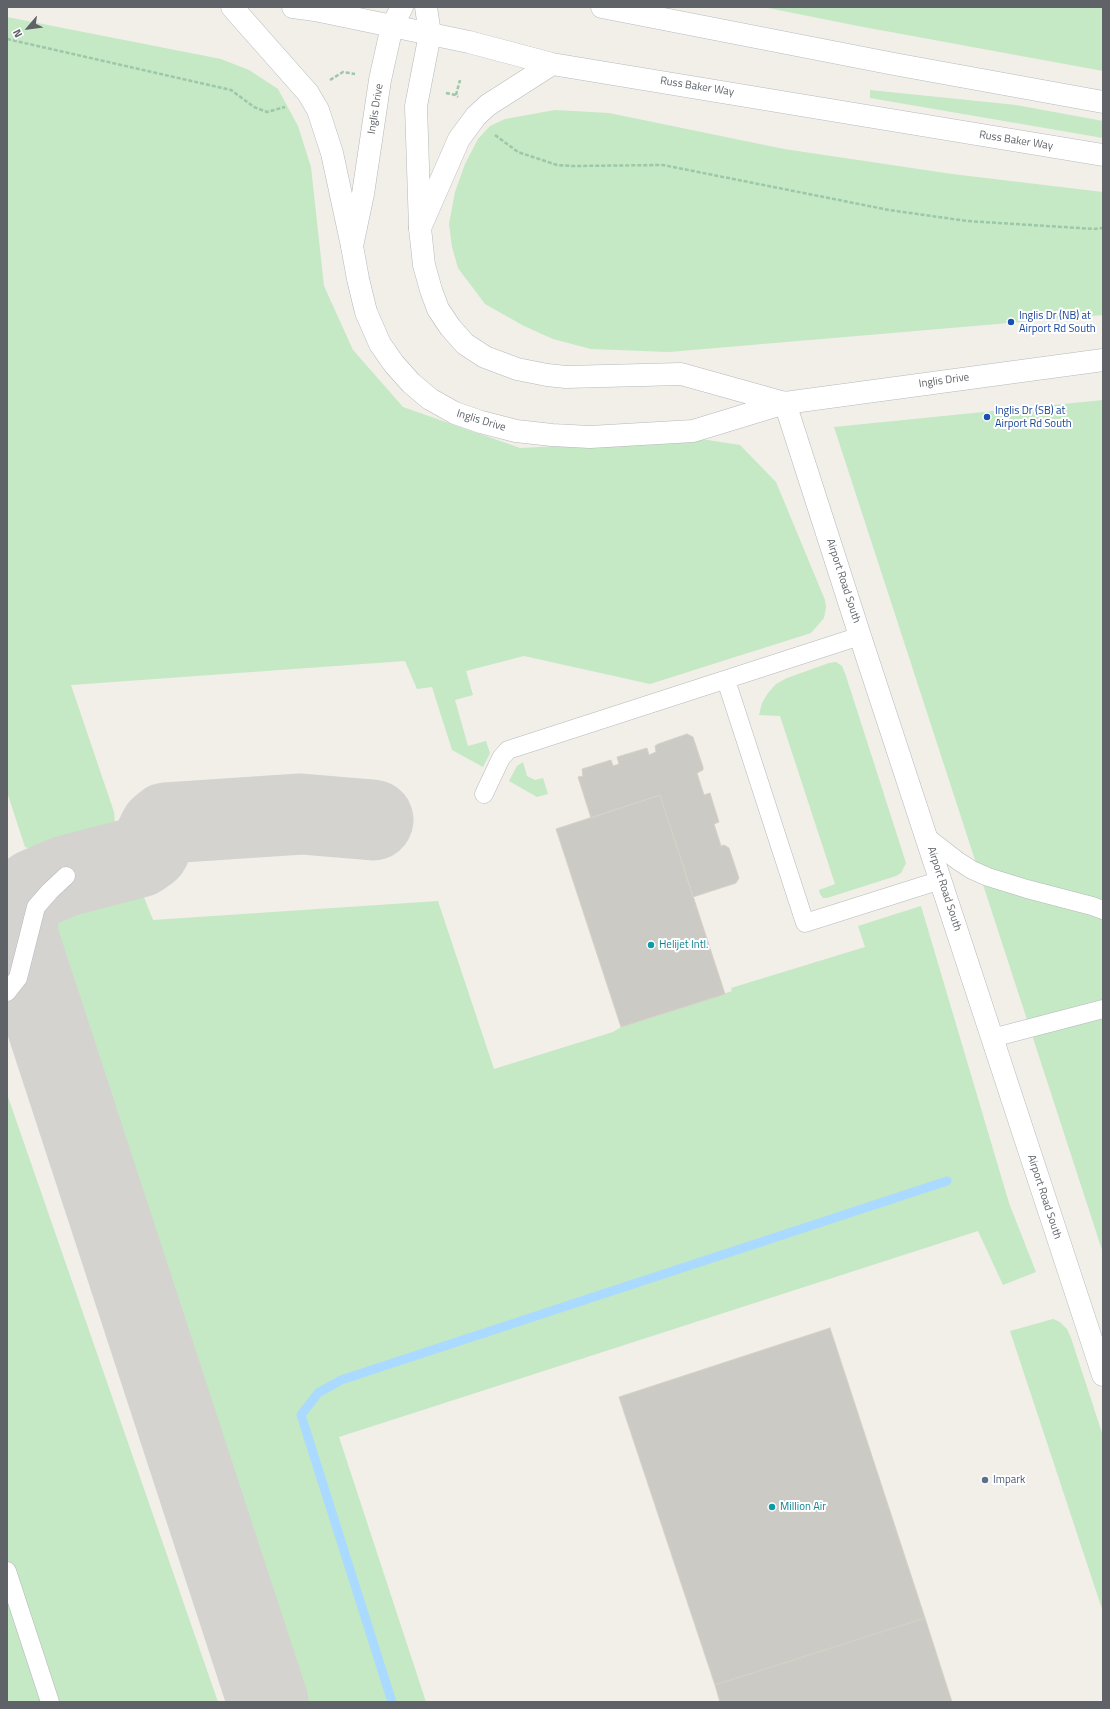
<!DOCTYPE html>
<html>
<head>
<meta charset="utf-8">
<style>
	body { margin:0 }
	#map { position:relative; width:1110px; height:1709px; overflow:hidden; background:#f1efe8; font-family:"Titillium Web",sans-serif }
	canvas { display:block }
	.frame { position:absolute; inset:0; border:8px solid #5f6368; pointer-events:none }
	.north { position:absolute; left:8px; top:8px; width:40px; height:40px; -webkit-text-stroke:3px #fff; paint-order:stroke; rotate:242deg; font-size:11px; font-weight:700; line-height:16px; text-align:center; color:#5f6368 }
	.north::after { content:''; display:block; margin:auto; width:14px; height:18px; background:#5f6368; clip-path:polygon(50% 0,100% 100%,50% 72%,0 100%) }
</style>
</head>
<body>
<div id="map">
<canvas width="1110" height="1709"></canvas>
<div class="frame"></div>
<div class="north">N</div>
</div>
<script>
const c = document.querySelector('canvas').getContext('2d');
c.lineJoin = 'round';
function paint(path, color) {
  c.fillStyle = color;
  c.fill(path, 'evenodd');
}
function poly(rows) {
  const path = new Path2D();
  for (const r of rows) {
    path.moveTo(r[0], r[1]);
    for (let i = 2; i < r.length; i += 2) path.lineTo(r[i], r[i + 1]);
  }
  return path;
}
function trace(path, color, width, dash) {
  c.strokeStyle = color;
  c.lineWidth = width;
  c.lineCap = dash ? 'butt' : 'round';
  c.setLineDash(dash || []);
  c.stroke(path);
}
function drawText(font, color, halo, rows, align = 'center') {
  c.font = font + ' "Titillium Web",sans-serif';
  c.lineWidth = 4;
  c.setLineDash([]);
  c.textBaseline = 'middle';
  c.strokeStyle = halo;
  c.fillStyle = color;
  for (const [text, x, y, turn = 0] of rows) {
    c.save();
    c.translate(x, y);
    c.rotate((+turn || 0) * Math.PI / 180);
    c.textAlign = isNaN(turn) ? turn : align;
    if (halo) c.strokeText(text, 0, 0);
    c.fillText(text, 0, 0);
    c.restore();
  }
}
paint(poly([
	[763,7,1103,7,1103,71,858,26],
	[7,17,221,59,249,70,278,89,298,126,311,167,324,286,353,350,403,407,520,448,701,439,740,445,776,482,825,600,826,608,824,618,811,633,650,684,524,656,466,671,473,695,455,700,468,746,486,741,490,753,483,767,452,750,432,687,417,689,405,661,71,685,114,812,115,824,110,834,103,844,82,851,60,853,42,852,25,847,7,792],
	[870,90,1016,105,1103,121,1103,138,870,98],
	[555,110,609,113,784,149,952,174,1103,192,1103,315,669,352,591,349,553,339,524,326,485,304,458,268,452,247,449,224,455,192,465,164,478,139,490,126,505,119],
	[1103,400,1103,1253,834,427],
	[836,662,842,666,846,676,906,863,901,873,896,876,827,898,823,898,820,894,819,890,835,884,780,716,759,715,762,703,768,693,776,684,787,678,829,663],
	[523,762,527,776,535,780,543,778,548,794,537,797,509,781,517,766],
	[127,878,132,881,140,887,153,920,438,901,494,1069,613,1032,621,1027,732,991,731,988,865,947,858,926,921,906,1009,1203,1036,1272,1003,1285,978,1231,339,1437,426,1702,303,1702,49,923,53,915,65,902],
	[7,1094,218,1702,7,1702],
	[1053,1319,1060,1322,1067,1329,1071,1338,1103,1436,1103,1612,1010,1331]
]), '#c5e8c5');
trace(poly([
	[392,1702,301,1415,318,1393,341,1380,947,1181]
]), '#aadaff', 9);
trace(poly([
	[7,903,268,1702],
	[18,938,17,926,20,907,29,894,35,889,66,876,139,857,149,850,160,828,166,823,301,814,373,820]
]), '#d4d3d0', 81);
const building = poly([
	[687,734,693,737,703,767,703,770,697,773,704,795,710,793,719,822,714,824,721,846,724,845,729,848,739,878,736,883,693,897,660,795,591,818,578,777,583,776,582,769,611,760,613,766,619,764,617,757,647,748,649,755,656,752,655,746,658,744,687,734],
	[660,795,725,994,621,1027,556,829,660,795],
	[830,1328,925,1618,715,1685,619,1397,830,1328],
	[925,1618,952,1702,720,1702,715,1685,925,1618]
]);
paint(building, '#cccac5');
trace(building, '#d6d1c6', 1);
const service = poly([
	[726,680,805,923,941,880],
	[484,794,501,758,508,750,860,636],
	[927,837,958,861,972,870,988,877,1027,889,1092,906,1103,910],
	[7,992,18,978,36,907,50,891,66,876],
	[992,1038,1103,1009],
	[7,1571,50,1702]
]);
const minor = poly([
	[402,7,392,26,380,80,363,194,352,246,358,279,366,312,380,344,394,364,411,383,430,399,455,413,481,422,516,431,552,435,590,437,693,431,785,403,1103,360],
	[426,7,430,34,416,106,420,228,424,265,431,290,438,309,450,327,465,344,485,357,517,369,547,375,566,377,681,374,785,403],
	[785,403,860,636,1103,1375]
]);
const secondary = poly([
	[232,7,308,93,318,110,332,153,352,246],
	[293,7,315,10,469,42,552,64,1103,155],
	[602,7,894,64,1103,102],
	[420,228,459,139,476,116,488,105,552,64]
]);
trace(service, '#b5b8bc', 19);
trace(minor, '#b5b8bc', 23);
trace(secondary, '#b6babf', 23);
trace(poly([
	[7,39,231,90,254,107,267,112,285,107],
	[330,80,343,72,355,74],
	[446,93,456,95,458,97],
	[456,95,460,80],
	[495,135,518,152,557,165,573,166,663,165,889,210,967,221,1094,229,1103,228]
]), '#9cc7a9', 2.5, [4, 2]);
trace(service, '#fff', 18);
trace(minor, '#fff', 22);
trace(secondary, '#fff', 22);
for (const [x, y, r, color] of [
	[1011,322,4,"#1a4fb4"],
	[987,417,4,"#1a4fb4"],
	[651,945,4,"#0f9aa8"],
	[985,1480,4,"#5c6f8a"],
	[772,1507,4,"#0f9aa8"]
]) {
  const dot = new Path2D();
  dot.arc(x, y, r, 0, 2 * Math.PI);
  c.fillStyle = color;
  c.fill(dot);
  trace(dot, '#fff', 1.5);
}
drawText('11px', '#5f6368', '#fff', [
	["Russ Baker Way",697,87,9],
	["Inglis Drive",376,109,-81],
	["Russ Baker Way",1016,141,9],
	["Inglis Drive",944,381,-8],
	["Inglis Drive",481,421,17],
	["Airport Road South",843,581,72],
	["Airport Road South",944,889,72],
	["Airport Road South",1044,1197,72]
]);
drawText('11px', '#164399', '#fff', [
	["Inglis Dr (NB) at",1019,316],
	["Airport Rd South",1019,329],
	["Inglis Dr (SB) at",995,411],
	["Airport Rd South",995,424]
], 'left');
drawText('11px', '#0d838f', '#fff', [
	["Helijet Intl.",659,945],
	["Million Air",780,1507]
], 'left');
drawText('11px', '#4e5e75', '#fff', [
	["Impark",993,1480]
], 'left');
</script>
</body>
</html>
